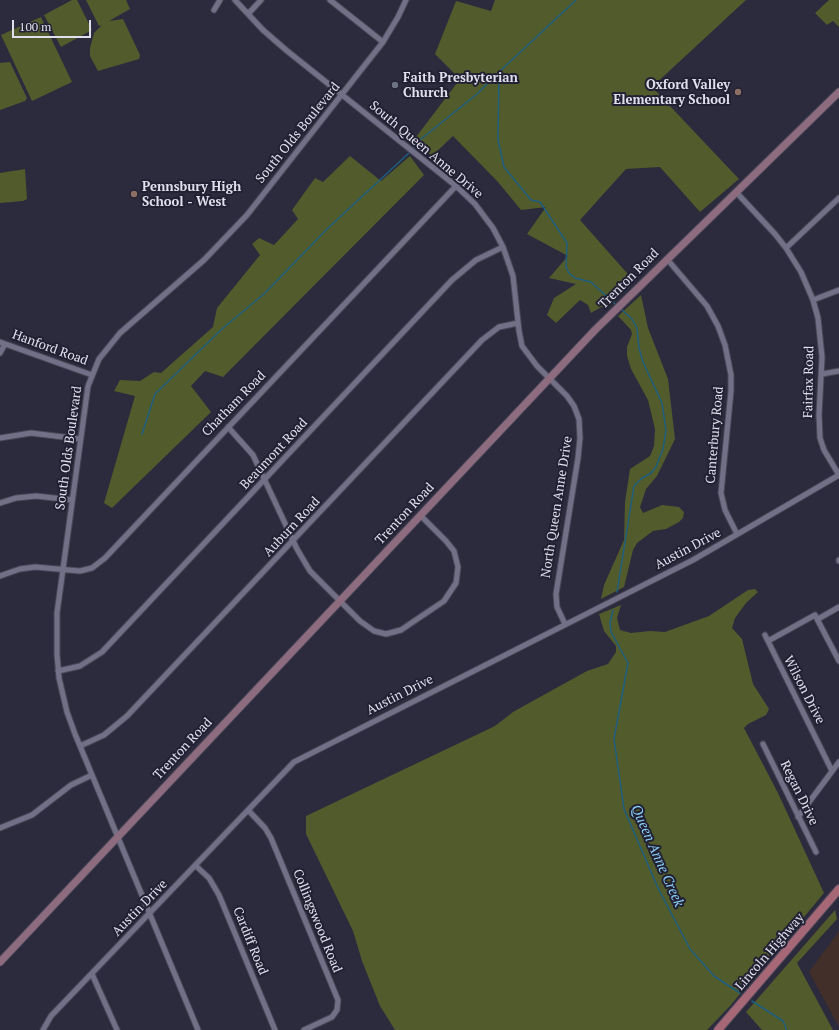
<!DOCTYPE html>
<html>
<head>
<meta charset="utf-8">
<style>
	body { margin:0 }
	#map { position:relative; width:839px; height:1030px; overflow:hidden; background:#2c2a3d; font-family:"PT Serif",serif }
	canvas { display:block }
	.scale { position:absolute; left:12px; top:20px; width:79px; height:18px; box-sizing:border-box; border:2px solid #e0dfec; border-top:0; padding-left:5px; font-size:12px; line-height:14px; white-space:nowrap; color:#e0dfec; -webkit-text-stroke:3px #222033; paint-order:stroke }
</style>
</head>
<body>
<div id="map">
<canvas width="839" height="1030"></canvas>
<div class="scale">100 m</div>
</div>
<script>
const c = document.querySelector('canvas').getContext('2d');
c.lineJoin = 'round';
function paint(path, color) {
  c.fillStyle = color;
  c.fill(path, 'evenodd');
}
function poly(rows) {
  const path = new Path2D();
  for (const r of rows) {
    path.moveTo(r[0], r[1]);
    for (let i = 2; i < r.length; i += 2) path.lineTo(r[i], r[i + 1]);
  }
  return path;
}
function trace(path, color, width, dash) {
  c.strokeStyle = color;
  c.lineWidth = width;
  c.lineCap = dash ? 'butt' : 'round';
  c.setLineDash(dash || []);
  c.stroke(path);
}
function drawText(font, color, halo, rows, align = 'center') {
  c.font = font + ' "PT Serif",serif';
  c.lineWidth = 4;
  c.setLineDash([]);
  c.textBaseline = 'middle';
  c.strokeStyle = halo;
  c.fillStyle = color;
  for (const [text, x, y, turn = 0] of rows) {
    c.save();
    c.translate(x, y);
    c.rotate((+turn || 0) * Math.PI / 180);
    c.textAlign = isNaN(turn) ? turn : align;
    if (halo) c.strokeText(text, 0, 0);
    c.fillText(text, 0, 0);
    c.restore();
  }
}
paint(poly([
	[839,931,839,1027,809,972]
]), '#422f2a');
paint(poly([
	[72,0,77,0,92,30,61,47,44,15],
	[86,0,126,0,130,9,109,21,123,19,140,55,139,59,98,71,90,56,90,48,94,33,102,25,99,26],
	[495,0,746,0,652,87,739,179,700,212,660,167,626,169,580,220,634,281,608,308,603,306,591,313,588,305,580,300,556,323,547,315,554,298,576,284,549,278,568,256,527,234,546,207,521,210,498,182,453,136,432,156,413,141,460,79,435,54,456,1,491,11],
	[829,0,839,0,839,27,833,21,827,25,815,13],
	[41,17,72,82,32,101,1,35],
	[10,62,27,98,25,101,0,110,0,63],
	[350,156,381,181,410,156,424,175,223,377,205,371,191,386,211,412,112,508,104,503,135,396,114,391,120,380,140,381,154,372,161,373,213,327,217,308,260,255,252,244,259,238,274,245,298,219,292,210,315,178,323,182],
	[25,169,27,199,23,201,0,203,0,173],
	[641,295,648,328,668,379,675,439,657,476,646,489,640,507,643,513,662,505,679,507,684,512,683,518,679,522,666,529,653,531,637,543,633,550,624,587,601,599,604,585,624,540,625,502,630,469,650,456,654,446,655,429,648,400,631,369,627,356,627,347,632,334,631,330,618,316],
	[755,589,758,592,746,603,735,618,732,628,742,639,753,684,769,709,766,715,748,724,744,728,778,793,824,893,730,1006,707,1030,395,1030,380,1006,362,961,353,931,306,834,306,816,495,726,513,712,538,698,587,671,608,664,616,652,616,646,604,631,599,614,621,605,617,618,620,630,631,633,650,631,665,632,709,616,748,590],
	[835,910,837,919,797,963,833,1030,762,1030,746,1012]
]), '#525b2c');
trace(poly([
	[576,0,499,72,498,140,504,167,531,200,540,202,567,243,566,267,569,273,575,278,591,282,616,305],
	[412,149,421,139,477,94,499,72],
	[142,434,155,394,223,328,264,294,327,229,410,152],
	[617,592,634,486,641,479,651,473,656,467,663,449,666,430,662,403,643,362,639,348,637,328,632,319,621,309],
	[613,610,610,623,611,632,628,663,614,739,624,809,658,888,690,949,714,976,740,993],
	[752,1001,783,1021,787,1030]
]), '#1e5e7e', 1.5);
const minor = poly([
	[235,0,263,30,286,50,456,186,475,204,493,228,503,247,513,276,519,331,522,346,537,366,567,396,574,406,579,419,580,438,578,458,556,594,557,607,565,624],
	[330,0,383,42],
	[214,10,220,0],
	[248,14,261,0],
	[736,192,775,234,786,248,801,272,813,300,818,318,822,357,819,415,820,438,824,450,839,475],
	[786,248,839,198],
	[667,259,707,306,718,326,725,345,731,375,731,391,721,493,725,510,737,534],
	[813,300,839,290],
	[0,342,92,375],
	[0,353,5,344],
	[822,374,839,371],
	[228,427,253,455,297,549,310,571,360,621,374,631,386,634,401,630,444,601,456,583,458,567,454,551,446,541,420,515],
	[0,438,31,433,80,439],
	[0,503,16,498,36,496,72,500],
	[839,560,839,561],
	[0,576,20,569,35,567,80,571,92,568,105,558,456,186],
	[818,619,839,607],
	[765,635,832,771],
	[768,641,815,615,839,661],
	[58,671,80,666,102,652,452,280,476,260,503,247],
	[763,744,816,852],
	[80,746,104,735,127,716,482,340,499,327,518,323],
	[248,810,265,828,271,838,338,1000,337,1010,332,1017,304,1030],
	[798,817,839,762],
	[0,828,32,815,71,785,92,775],
	[196,866,209,878,219,895,275,1030],
	[92,974,117,1030],
	[43,1030,51,1016,294,762,693,560,839,475],
	[198,1030,75,734,67,712,59,678,57,654,57,613,88,386,99,359,120,333,204,260,247,215,383,42,398,17,406,0]
]);
const secondary = poly([
	[0,962,595,330,839,92]
]);
const primary = poly([
	[718,1030,839,889]
]);
trace(minor, '#4a4758', 7);
trace(secondary, '#4a4758', 9);
trace(primary, '#4a4758', 10);
trace(minor, '#727087', 5);
trace(secondary, '#8c6c7e', 7);
trace(primary, '#a66776', 8);
for (const [x, y, r, color] of [
	[395,85,4,"#6b7280"],
	[738,92,4,"#8d6e63"],
	[134,194,4,"#8d6e63"]
]) {
  const dot = new Path2D();
  dot.arc(x, y, r, 0, 2 * Math.PI);
  c.fillStyle = color;
  c.fill(dot);
  trace(dot, '#222033', 1.5);
}
drawText('bold 13px', '#e0dfec', '#222033', [
	["Faith Presbyterian",403,78],
	["Church",403,93],
	["Oxford Valley",730,85,"right"],
	["Elementary School",730,100,"right"],
	["Pennsbury High",142,187],
	["School - West",142,202]
], 'left');
drawText('13px', '#e0dfec', '#222033', [
	["South Olds Boulevard",298,133,-51],
	["South Queen Anne Drive",426,150,40],
	["Trenton Road",629,279,-45],
	["Hanford Road",50,348,20],
	["Fairfax Road",809,382,-89],
	["Chatham Road",234,404,-46],
	["Canterbury Road",715,435,-85],
	["South Olds Boulevard",69,448,-82],
	["Beaumont Road",274,454,-47],
	["North Queen Anne Drive",557,507,-81],
	["Trenton Road",405,514,-47],
	["Auburn Road",292,527,-47],
	["Austin Drive",688,549,-28],
	["Wilson Drive",804,690,63],
	["Austin Drive",400,695,-27],
	["Trenton Road",183,749,-47],
	["Regan Drive",799,793,64],
	["Austin Drive",140,908,-46],
	["Collingswood Road",317,921,68],
	["Cardiff Road",250,941,68],
	["Lincoln Highway",770,952,-49]
]);
drawText('italic 14px', '#8acff7', '#222033', [
	["Queen Anne Creek",657,856,66]
]);
</script>
</body>
</html>
